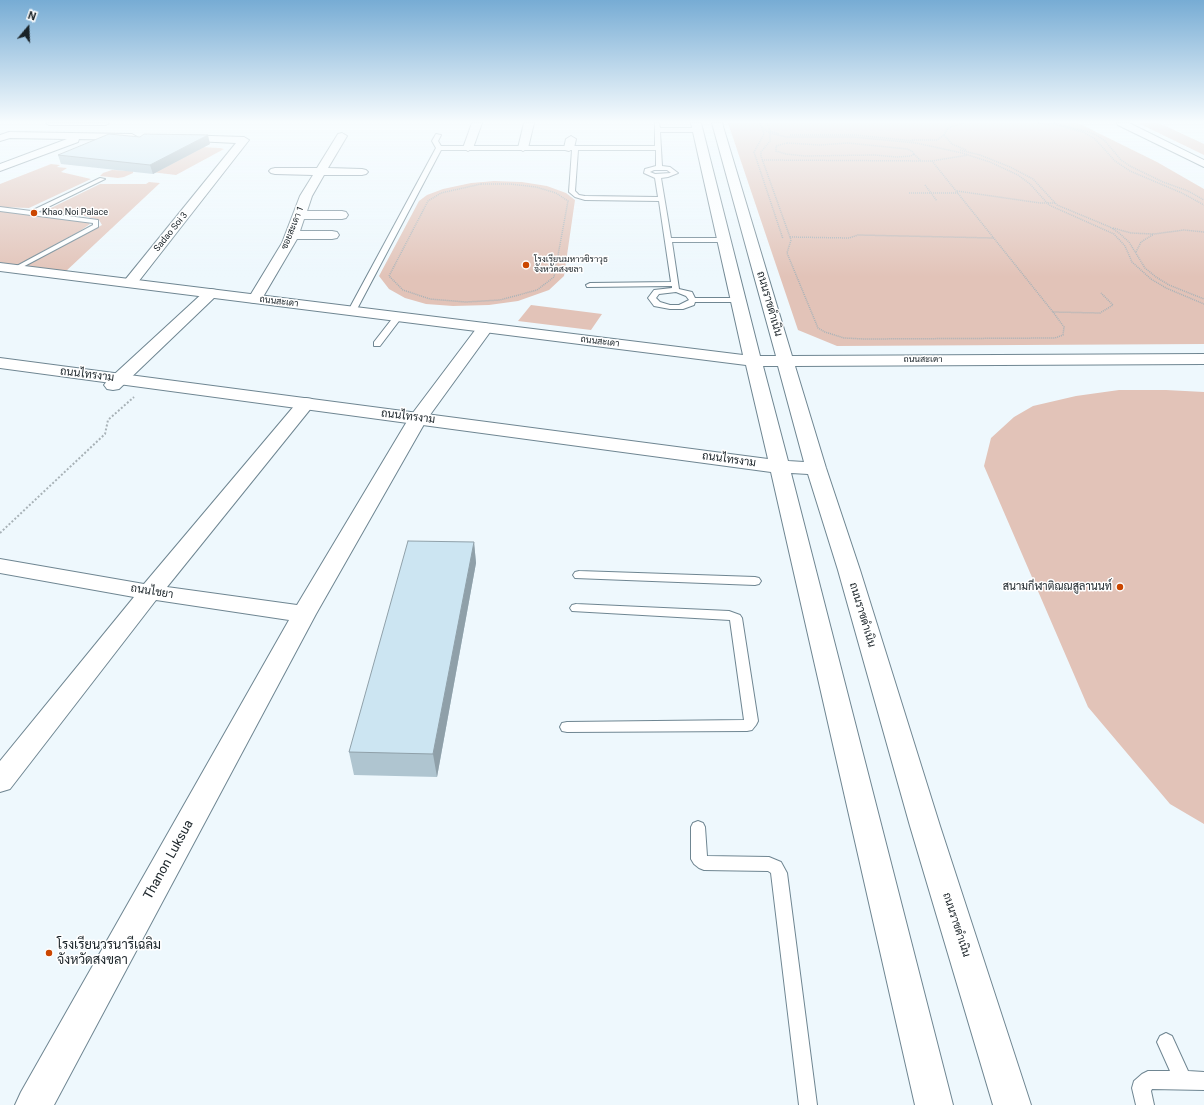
<!DOCTYPE html>
<html>
<head>
<meta charset="utf-8">
<style>
	body { margin:0 }
	#map { position:relative; width:1204px; height:1105px; overflow:hidden; background:#eef8fd; font-family:Roboto,sans-serif }
	canvas { display:block }
	.north { position:absolute; left:8px; top:8px; width:40px; height:40px; -webkit-text-stroke:3px #fff; paint-order:stroke; rotate:19deg; font-size:11px; font-weight:700; line-height:16px; text-align:center; color:#192227 }
	.north::after { content:''; display:block; margin:auto; width:14px; height:18px; background:#192227; clip-path:polygon(50% 0,100% 100%,50% 72%,0 100%) }
</style>
</head>
<body>
<div id="map">
<canvas width="1204" height="1105"></canvas>
<div class="north">N</div>
</div>
<script>
const c = document.querySelector('canvas').getContext('2d');
c.lineJoin = 'round';
function paint(path, color) {
  c.fillStyle = color;
  c.fill(path, 'evenodd');
}
function poly(rows) {
  const path = new Path2D();
  for (const r of rows) {
    path.moveTo(r[0], r[1]);
    for (let i = 2; i < r.length; i += 2) path.lineTo(r[i], r[i + 1]);
  }
  return path;
}
function trace(path, color, width, dash) {
  c.strokeStyle = color;
  c.lineWidth = width;
  c.lineCap = dash ? 'butt' : 'round';
  c.setLineDash(dash || []);
  c.stroke(path);
}
function drawText(font, color, halo, rows, align = 'center') {
  c.font = font + ' Roboto,Sarabun,sans-serif';
  c.lineWidth = 3;
  c.setLineDash([]);
  c.textBaseline = 'middle';
  c.strokeStyle = halo;
  c.fillStyle = color;
  for (const [text, x, y, turn = 0] of rows) {
    c.save();
    c.translate(x, y);
    c.rotate((+turn || 0) * Math.PI / 180);
    c.textAlign = isNaN(turn) ? turn : align;
    if (halo) c.strokeText(text, 0, 0);
    c.fillText(text, 0, 0);
    c.restore();
  }
}
paint(poly([
	[728,123,1078,123,1157,162,1204,189,1204,344,837,346,798,330],
	[1138,123,1159,123,1204,144,1204,155],
	[165,145,220,148,224,149,176,175,151,172,180,159],
	[51,164,60,165,57,167,67,168,61,172,91,179,29,208,0,207,0,184],
	[112,170,133,171,133,173,124,177,118,178,100,176,103,173],
	[494,181,522,182,547,186,566,193,575,200,564,276,549,290,518,301,489,305,453,306,426,304,405,298,389,289,379,276,419,201,427,195,443,189,471,183],
	[149,182,160,183,64,273,22,268,102,225,99,220,81,215,52,212,49,211,51,208,100,184,146,184],
	[0,211,86,221,90,224,80,231,14,267,0,265],
	[531,305,602,314,591,330,518,321],
	[1119,390,1166,390,1204,392,1204,824,1170,804,1088,707,984,466,991,438,1014,417,1033,406,1076,396]
]), '#e2c3b8');
const service = poly([
	[46,123,109,123,106,125,49,125,46,123],
	[655,123,659,123,660,128,698,128,701,130,698,132,660,132,662,166,670,167,678,173,668,177,661,178,671,238,724,238,727,240,724,242,672,242,679,289,692,292,695,298,739,298,743,300,742,302,695,302,694,305,683,309,670,309,654,306,648,298,654,290,672,288,672,286,587,287,586,285,590,283,671,282,659,201,585,200,575,197,569,192,572,150,441,150,356,311,352,313,348,311,436,148,432,141,436,134,441,135,438,141,441,146,655,146,655,123],
	[578,150,656,150,656,166,645,169,644,173,655,178,658,197,585,196,579,195,575,191,578,150],
	[654,170,667,170,671,173,655,174,650,172,654,170],
	[676,292,686,296,689,300,679,305,670,305,660,302,656,298,659,294,676,292],
	[100,178,105,179,38,212,98,220,98,227,17,270,13,270,13,268,93,225,93,223,0,211,0,207,31,211,100,178],
	[395,315,398,315,402,317,380,346,374,346,374,342,395,315],
	[579,571,755,577,759,578,761,581,759,584,755,585,575,578,573,575,575,572,579,571],
	[576,604,729,611,740,615,742,618,758,721,756,725,752,730,747,731,567,732,562,731,560,727,562,723,567,722,744,720,730,620,572,611,570,608,572,605,576,604],
	[698,821,703,823,705,827,707,856,769,857,781,862,787,873,817,1105,799,1105,771,873,768,871,704,870,699,868,694,864,691,859,691,827,693,823,698,821],
	[1166,1033,1172,1036,1188,1071,1204,1072,1204,1090,1152,1089,1151,1091,1154,1105,1136,1105,1132,1088,1134,1081,1142,1074,1148,1071,1170,1071,1157,1042,1160,1036,1166,1033]
]);
const minor = poly([
	[472,123,482,123,473,148,468,151,463,148,472,123],
	[524,123,534,123,528,148,523,151,518,148,524,123],
	[9,132,132,134,137,137,132,140,79,139,78,142,0,171,0,164,67,139,10,138,0,141,0,135,9,132],
	[342,133,347,136,328,168,362,169,366,170,368,172,366,174,362,175,324,175,312,196,307,211,342,211,346,212,348,215,346,218,342,219,304,219,300,231,332,231,337,232,339,235,337,238,332,239,297,239,260,302,255,303,250,302,248,299,282,243,300,196,313,175,275,174,271,173,269,171,271,169,275,168,317,168,338,134,342,133],
	[179,135,244,137,249,140,135,286,130,287,125,286,123,283,125,280,236,143,175,140,174,138,179,135],
	[571,136,576,139,574,148,569,151,565,150,564,148,566,139,571,136],
	[211,289,216,290,218,293,216,296,119,389,113,390,107,389,104,385,107,381,206,290,211,289],
	[485,323,491,325,493,328,427,419,316,614,54,1105,15,1105,21,1092,289,620,156,600,10,789,0,792,0,761,134,597,0,573,0,559,144,584,300,399,306,398,312,399,315,403,312,407,167,587,297,605,409,418,479,325,485,323]
]);
const tertiary = poly([
	[691,123,701,123,760,356,776,356,712,123,722,123,792,356,1204,354,1204,364,795,366,826,468,860,570,940,826,1031,1105,993,1105,910,826,838,570,808,474,791,473,953,1105,915,1105,771,472,0,368,0,358,768,459,746,365,0,271,0,263,743,355,691,123],
	[763,366,778,366,804,462,788,461,763,366],
	[1117,123,1129,123,1204,160,1204,167,1118,125,1117,123]
]);
trace(service, '#6f8692', 2);
trace(minor, '#6f8692', 2);
trace(tertiary, '#6f8692', 2);
trace(poly([
	[760,123,764,134,754,152,783,239],
	[767,123,770,131,770,141,761,152,761,156,791,240,787,253,818,328,825,332,844,338,864,339,1055,338,1063,335,1064,327,1053,312],
	[1038,123,1051,125],
	[1049,123,1083,132,1095,139,1115,161,1130,171,1182,193,1204,205],
	[1054,123,1089,132,1098,136,1105,141,1121,160,1130,166,1163,182,1188,191,1204,200],
	[762,127,766,131,773,134,787,137,853,137,916,143,962,153,990,162,1018,175,1030,184,1049,205,1114,234,1125,246,1132,262,1151,279,1166,288,1204,304],
	[770,131,779,134],
	[790,135,855,135,914,141],
	[944,135,948,128,964,123],
	[912,140,937,140,944,135,952,144,966,150],
	[787,143,820,145,848,143,907,149,912,151,914,154,911,156,897,157,874,155,805,156,786,154,776,151,776,146,787,143],
	[960,150,980,155,1010,167,1033,179,1057,205,1110,227,1119,233,1129,242,1145,268,1156,277,1169,285,1204,299],
	[914,154,921,161],
	[762,160,932,161,1053,312,1100,313,1113,305,1101,293],
	[932,161,968,155],
	[481,184,510,184,536,187,556,193,568,201,554,277,537,290,500,300,466,302,430,299,403,290,389,276,428,201,441,193,481,184],
	[925,185,937,201],
	[957,191,1040,203,1055,203],
	[909,193,958,193],
	[1113,228,1131,233,1153,234],
	[790,237,849,238,858,235,994,238],
	[1136,252,1141,242,1154,234,1184,230,1204,232]
]), '#a8b2b7', 1.5, [1, 1]);
trace(poly([
	[0,533,105,434,108,420,134,397]
]), '#a8b2b7', 2, [2, 2]);
paint(service, '#fff');
paint(minor, '#fff');
paint(tertiary, '#fff');
paint(poly([
	[210,144,153,174,61,164,58,155],
	[474,542,476,563,437,777,354,775,349,752]
]), '#afc5d0');
paint(poly([
	[208,135,210,144,153,174,150,165],
	[474,542,476,563,437,777,433,754]
]), '#8fa0a9');
const building = poly([
	[109,134,140,137,144,134,208,135,150,165,58,155,109,134],
	[408,541,474,542,433,754,349,752,408,541]
]);
paint(building, '#cce5f2');
trace(building, '#8fa0a9', 1);
const sky = c.createLinearGradient(0, 0, 0, 277);
sky.addColorStop(0, '#77acd4');
sky.addColorStop(0.44, '#f7fcfe');
sky.addColorStop(1, '#f7fcfe00');
c.fillStyle = sky;
c.fillRect(0, 0, 1204, 277);
for (const [x, y, r, color] of [
	[34,213,4,"#cb4600"],
	[526,265,4,"#cb4600"],
	[1120,587,4,"#cb4600"],
	[49,953,4,"#cb4600"]
]) {
  const dot = new Path2D();
  dot.arc(x, y, r, 0, 2 * Math.PI);
  c.fillStyle = color;
  c.fill(dot);
  trace(dot, '#fff', 1.5);
}
drawText('9px', '#192227', '#fff', [
	["Khao Noi Palace",42,213],
	["โรงเรียนมหาวชิราวุธ",534,260],
	["จังหวัดสงขลา",534,270]
], 'left');
drawText('9px', '#192227', '#fff', [
	["ซอยสะเดา 1",293,228,-68],
	["Sadao Soi 3",171,232,-51],
	["ถนนสะเดา",279,302,7],
	["ถนนสะเดา",600,342,7],
	["ถนนสะเดา",923,360]
]);
drawText('11px', '#192227', '#fff', [
	["ถนนราชดำเนิน",769,304,74],
	["ถนนไทรงาม",87,375,7],
	["ถนนไทรงาม",408,417,7],
	["ถนนไทรงาม",729,460,8],
	["ถนนไชยา",152,592,9],
	["ถนนราชดำเนิน",862,615,73],
	["ถนนราชดำเนิน",956,925,72]
]);
drawText('11px', '#192227', '#fff', [
	["สนามกีฬาติณณสูลานนท์",1112,587]
], 'right');
drawText('13px', '#192227', '#fff', [
	["Thanon Luksua",169,860,-61]
]);
drawText('13px', '#192227', '#fff', [
	["โรงเรียนวรนารีเฉลิม",57,946],
	["จังหวัดสงขลา",57,961]
], 'left');
</script>
</body>
</html>
